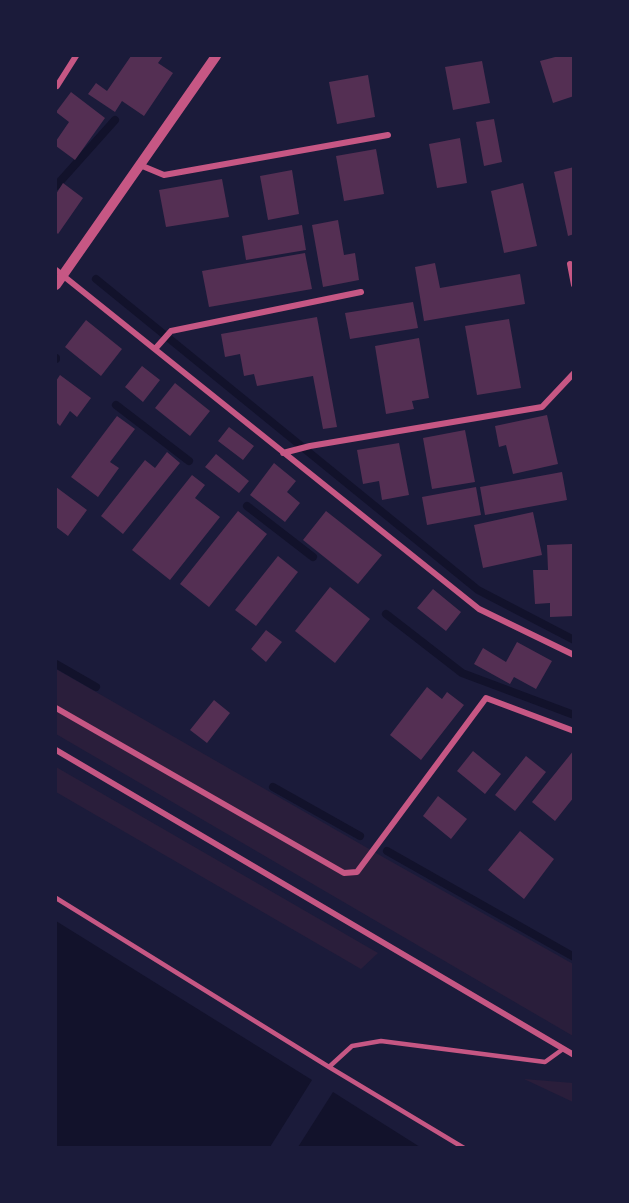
<!DOCTYPE html>
<html>
<head>
<meta charset="utf-8">
<style>
	body { margin:0 }
	#map { position:relative; width:629px; height:1203px; overflow:hidden; background:#1b1b3a; font-family:"IBM Plex Sans",sans-serif }
	canvas { display:block }
	.frame { position:absolute; inset:0; border:57px solid #1b1b3a; pointer-events:none }
</style>
</head>
<body>
<div id="map">
<canvas width="629" height="1203"></canvas>
<div class="frame"></div>
</div>
<script>
const c = document.querySelector('canvas').getContext('2d');
c.lineJoin = 'round';
function paint(path, color) {
  c.fillStyle = color;
  c.fill(path, 'evenodd');
}
function poly(rows) {
  const path = new Path2D();
  for (const r of rows) {
    path.moveTo(r[0], r[1]);
    for (let i = 2; i < r.length; i += 2) path.lineTo(r[i], r[i + 1]);
  }
  return path;
}
function trace(path, color, width, dash) {
  c.strokeStyle = color;
  c.lineWidth = width;
  c.lineCap = dash ? 'butt' : 'round';
  c.setLineDash(dash || []);
  c.stroke(path);
}
paint(poly([
	[56,669,383,857,573,964,573,1036,56,734],
	[56,767,378,953,361,969,56,792],
	[524,1079,573,1083,573,1102]
]), '#2a1e3b');
paint(poly([
	[56,921,312,1080,270,1147,56,1147],
	[333,1092,420,1147,298,1147]
]), '#12122b');
trace(poly([
	[56,186,115,120],
	[96,279,478,590,574,640],
	[56,358,56,359],
	[116,405,189,461],
	[247,506,313,557],
	[386,614,462,673,574,715],
	[56,664,96,687],
	[273,787,360,836],
	[387,851,574,957]
]), '#12122b', 8);
paint(poly([
	[131,56,163,56,158,63,173,73,144,116,122,101,115,112,88,94,96,83,107,91],
	[559,56,572,56,574,96,553,103,540,61],
	[482,61,490,103,453,110,445,67],
	[368,75,375,117,337,124,329,82],
	[71,92,105,118,75,160,56,146,56,141,69,122,56,112],
	[494,119,502,162,484,166,476,122],
	[460,138,467,183,437,188,429,144],
	[376,149,384,194,344,201,336,156],
	[574,167,574,234,568,236,554,172],
	[292,170,299,214,268,220,260,176],
	[222,179,229,217,166,227,159,190],
	[63,183,83,198,58,234,56,232,56,194],
	[523,183,537,246,504,253,491,191],
	[338,220,344,255,355,253,359,280,323,287,312,225],
	[302,225,306,250,246,260,242,236],
	[305,253,312,289,209,307,202,271],
	[435,263,440,288,520,274,525,304,424,321,415,267],
	[413,302,418,328,350,339,345,313],
	[317,317,337,427,323,429,313,376,257,386,254,374,244,376,240,354,225,357,221,334],
	[509,319,521,388,477,395,465,326],
	[86,320,122,349,101,376,65,347],
	[419,338,429,398,412,401,414,409,386,414,375,346],
	[142,366,160,380,143,402,125,387],
	[60,375,91,398,77,417,70,411,60,426,56,422,56,381],
	[175,383,210,411,190,436,155,408],
	[547,415,558,464,513,474,506,445,499,447,495,426],
	[117,416,135,429,110,462,119,468,98,497,71,477],
	[229,427,254,446,243,460,218,441],
	[465,430,475,482,432,489,423,438],
	[399,443,409,495,382,500,379,481,363,484,357,450],
	[167,452,180,463,123,534,101,516,145,460,155,468],
	[216,454,249,481,239,493,205,467],
	[274,463,296,481,287,492,300,503,285,522,250,495],
	[562,472,567,500,485,515,480,487],
	[192,475,205,485,195,498,220,517,170,580,132,550],
	[56,487,87,510,68,536,56,527],
	[476,487,481,515,427,525,422,497],
	[238,511,267,534,209,607,180,584],
	[326,511,382,555,358,584,303,540],
	[533,512,542,555,483,568,474,525],
	[572,544,574,616,550,617,550,603,535,604,533,570,548,570,547,545],
	[278,556,298,572,256,626,235,610],
	[330,587,370,619,335,663,295,631],
	[433,589,461,612,446,631,417,608],
	[266,630,282,642,266,662,251,649],
	[517,642,552,661,536,689,514,677,510,684,474,664,483,648,506,662],
	[427,687,442,699,447,692,464,705,421,760,390,735],
	[214,700,230,713,207,743,190,730],
	[574,750,574,797,555,821,532,802],
	[473,751,501,774,485,794,457,771],
	[526,756,546,772,515,811,495,795],
	[438,796,467,819,451,839,423,816],
	[520,831,554,859,524,899,488,870]
]), '#542f53');
trace(poly([
	[56,898,329,1067,464,1148],
	[329,1067,352,1046,381,1041,545,1062,563,1049]
]), '#c65784', 4.5);
trace(poly([
	[57,86,76,56],
	[140,165,164,175,388,135],
	[570,264,574,285],
	[56,270,479,609,574,655],
	[155,349,171,331,361,292],
	[283,453,310,446,542,407,574,373],
	[56,708,344,873,357,872,486,698,574,731],
	[56,750,574,1055]
]), '#c65784', 6);
trace(poly([
	[56,285,216,56]
]), '#c65784', 10);
</script>
</body>
</html>
